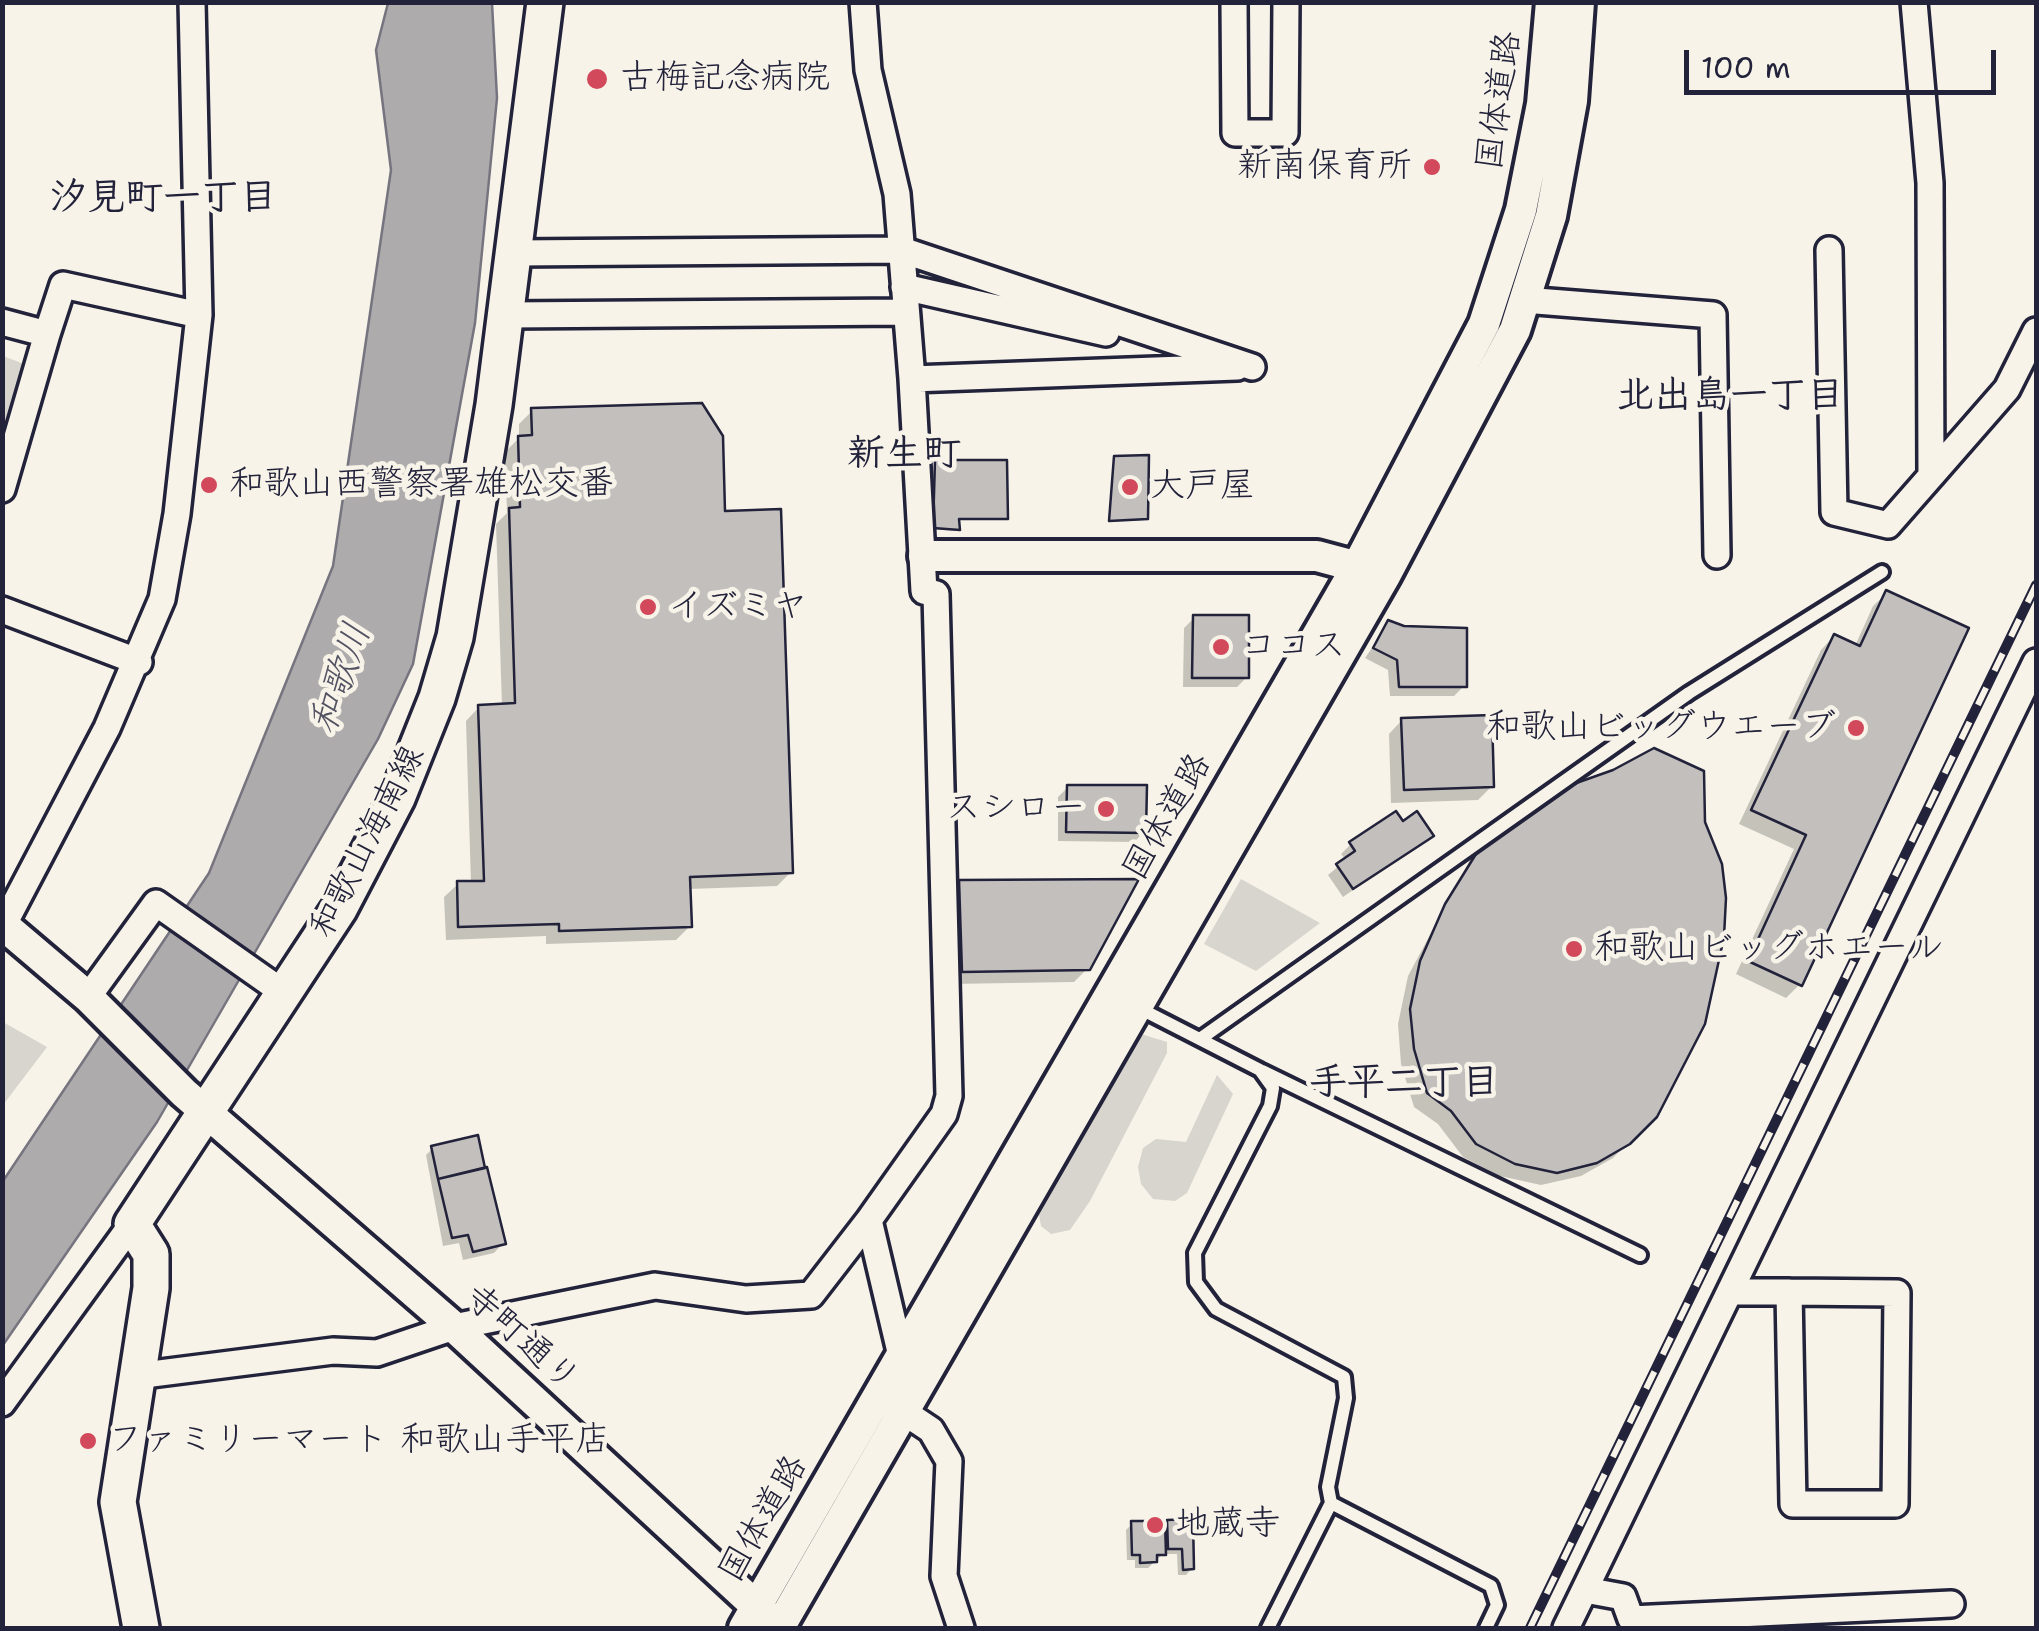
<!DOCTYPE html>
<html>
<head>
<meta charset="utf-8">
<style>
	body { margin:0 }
	#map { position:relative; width:2039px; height:1631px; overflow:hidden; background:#f7f3e8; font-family:"Shantell Sans",sans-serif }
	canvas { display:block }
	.frame { position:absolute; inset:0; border:5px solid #22223b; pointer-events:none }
	.scale { position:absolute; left:1684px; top:50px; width:312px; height:45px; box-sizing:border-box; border:5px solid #22223b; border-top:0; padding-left:12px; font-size:30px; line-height:35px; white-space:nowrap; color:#22223b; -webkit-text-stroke:8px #f7f3e8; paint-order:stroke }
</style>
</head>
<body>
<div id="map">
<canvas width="2039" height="1631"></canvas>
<div class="frame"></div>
<div class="scale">100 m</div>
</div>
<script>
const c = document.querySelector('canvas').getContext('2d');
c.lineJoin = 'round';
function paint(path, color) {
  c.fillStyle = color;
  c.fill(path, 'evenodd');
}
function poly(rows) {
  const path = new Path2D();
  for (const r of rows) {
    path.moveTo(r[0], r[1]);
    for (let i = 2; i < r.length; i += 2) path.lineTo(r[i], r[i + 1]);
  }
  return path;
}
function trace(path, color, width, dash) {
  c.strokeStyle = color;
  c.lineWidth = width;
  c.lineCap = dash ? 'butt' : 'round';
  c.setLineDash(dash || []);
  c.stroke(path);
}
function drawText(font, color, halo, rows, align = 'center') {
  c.font = font + ' "Shantell Sans","Klee One",sans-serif';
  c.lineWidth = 9;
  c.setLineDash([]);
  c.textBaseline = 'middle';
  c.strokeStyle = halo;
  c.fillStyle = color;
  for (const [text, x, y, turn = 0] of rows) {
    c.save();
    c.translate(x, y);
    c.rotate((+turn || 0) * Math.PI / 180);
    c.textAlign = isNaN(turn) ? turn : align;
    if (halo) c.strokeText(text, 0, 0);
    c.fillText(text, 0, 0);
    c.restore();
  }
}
paint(poly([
	[3,356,32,367,3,454],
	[1241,879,1320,923,1256,971,1204,944],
	[3,1022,47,1047,3,1105],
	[1141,1034,1167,1042,1167,1053,1090,1201,1070,1230,1051,1234,1041,1226,1039,1215],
	[1217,1075,1233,1094,1187,1193,1175,1201,1153,1199,1141,1184,1138,1167,1143,1148,1156,1139,1186,1142]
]), '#d8d5cf');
const water = poly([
	[388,3,492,3,497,98,475,323,413,664,378,739,157,1122,3,1345,3,1181,209,873,333,566,391,170,376,50,388,3]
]);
paint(water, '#aeabad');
trace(water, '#76747f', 2.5);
paint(poly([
	[532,411,723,514,791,872,777,886,688,889,690,926,676,940,546,944,546,936,446,940,444,897,458,884,471,883,466,721,479,707,502,706,496,524,507,513,505,452,519,438,519,424],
	[1115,458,1146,518,1143,520,1108,522],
	[936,463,1006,518,957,520,955,531,932,529],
	[1887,593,1800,984,1786,998,1736,974,1794,849,1739,824,1821,650,1834,636,1855,646,1873,606],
	[1194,618,1247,677,1237,687,1183,687,1184,628],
	[1389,623,1464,686,1454,696,1390,696,1388,670,1365,658],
	[1402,720,1492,786,1478,800,1391,803,1389,734],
	[1068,787,1144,832,1134,842,1058,841,1058,797],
	[1703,822,1724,898,1716,978,1703,1023,1655,1115,1613,1158,1581,1176,1541,1185,1500,1176,1463,1157,1438,1124,1414,1107,1401,1064,1398,1024,1408,976,1471,858,1486,843],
	[1402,824,1430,836,1343,897,1328,875,1346,860,1341,854,1351,844],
	[960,882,1088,968,1074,982,949,984,946,896],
	[432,1149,503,1243,494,1253,463,1260,459,1243,443,1246,426,1155],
	[1168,1522,1192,1568,1186,1575,1178,1575,1177,1554,1163,1554,1148,1568,1135,1568,1135,1560,1127,1560,1126,1530,1132,1524,1163,1528]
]), '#0003');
const building = poly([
	[702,403,723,436,725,511,781,509,793,873,690,877,692,927,559,931,559,924,458,927,457,881,484,881,478,705,515,703,509,508,520,507,518,436,532,435,531,408,702,403],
	[1149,455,1148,519,1109,521,1114,456,1149,455],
	[935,460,1007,460,1008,519,959,519,960,530,933,528,935,460],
	[1886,590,1969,628,1802,986,1748,961,1806,835,1751,810,1834,634,1860,646,1886,590],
	[1193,615,1249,615,1249,678,1192,678,1193,615],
	[1388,620,1404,626,1467,628,1467,687,1399,687,1397,660,1373,648,1388,620],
	[1492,715,1494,787,1404,790,1401,718,1492,715],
	[1654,748,1704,771,1705,822,1722,864,1726,898,1724,937,1705,1024,1657,1117,1630,1144,1597,1163,1557,1173,1515,1164,1476,1144,1451,1111,1427,1093,1414,1049,1410,1009,1420,961,1445,904,1484,841,1548,793,1613,770,1654,748],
	[1067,785,1147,785,1146,833,1066,832,1067,785],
	[1396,811,1403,821,1417,811,1434,836,1353,889,1336,864,1355,851,1349,842,1396,811],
	[1139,879,1090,970,962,972,959,880,1139,879],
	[478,1135,485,1168,438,1179,431,1146,478,1135],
	[487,1167,506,1244,473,1252,468,1235,452,1238,438,1179,487,1167],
	[1193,1519,1194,1569,1183,1570,1182,1549,1168,1549,1167,1520,1193,1519],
	[1131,1521,1165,1521,1166,1555,1157,1555,1157,1562,1140,1563,1140,1555,1132,1555,1131,1521]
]);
paint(building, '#c2bfbd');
trace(building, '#22223b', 2.5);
const service = poly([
	[1135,1006,1260,1070,1273,1088,1270,1106,1195,1253,1196,1282,1216,1309,1344,1377,1346,1398,1328,1487,1331,1503,1491,1586,1497,1605,1486,1628],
	[1200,1039,1689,693,1882,572],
	[1262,1071,1640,1255],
	[1268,1628,1331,1503]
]);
const minor = poly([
	[863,2,868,70,897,194,912,379,1237,367],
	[1234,2,1235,133,1285,133,1286,2],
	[1914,2,1930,183,1931,476,2007,389,2036,331],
	[1829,250,1834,512,1888,525,1931,476],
	[515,253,902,250,1252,367],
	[904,287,1106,333],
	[1524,300,1713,315,1717,555],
	[507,315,906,312],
	[2,322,47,334,2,489],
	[47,334,63,285,199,315],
	[2,610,139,662],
	[2,928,107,728,162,599,177,514,199,315,192,2],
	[88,997,156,903,284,993],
	[1730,1292,1789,1292,1897,1293,1895,1504,1793,1504,1789,1292],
	[909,1360,901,1356,869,1220,944,1114,949,1096,936,594,924,591,912,379],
	[136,1376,333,1351,377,1353,454,1327,655,1286,746,1299,811,1295,869,1220],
	[2,1403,132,1224],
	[904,1412,931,1430,949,1461,944,1576,961,1628],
	[1585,1590,1623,1597,1631,1619,1951,1604],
	[1566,1628,2036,662]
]);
const tertiary = poly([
	[924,556,1317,556,1373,571],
	[2,924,88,997,184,1093,454,1327,770,1619],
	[744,1628,1358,565,1484,324,1521,210,1542,104,1551,2],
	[779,1628,1385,576,1515,330,1551,216,1572,101,1579,2]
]);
const secondary = poly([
	[141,1628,118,1502,151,1288,151,1254,132,1224,339,909,397,798,437,698,455,637,494,405,545,2]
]);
trace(service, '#22223b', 20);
trace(minor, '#22223b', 32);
trace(tertiary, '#22223b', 38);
trace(secondary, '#22223b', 42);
trace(service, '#f7f3e8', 12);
trace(minor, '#f7f3e8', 25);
trace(tertiary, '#f7f3e8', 30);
trace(secondary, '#f7f3e8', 35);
const rail = poly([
	[1530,1628,2036,585]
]);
trace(rail, '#22223b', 10);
trace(rail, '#f7f3e8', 6, [19]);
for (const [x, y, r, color] of [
	[597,79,12,"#d1495b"],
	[1432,167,10,"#d1495b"],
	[209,485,10,"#d1495b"],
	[1130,487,10,"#d1495b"],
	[648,607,10,"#d1495b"],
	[1221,647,10,"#d1495b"],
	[1856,728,10,"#d1495b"],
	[1106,809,10,"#d1495b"],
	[1574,949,10,"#d1495b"],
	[88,1441,10,"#d1495b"],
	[1155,1525,10,"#d1495b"]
]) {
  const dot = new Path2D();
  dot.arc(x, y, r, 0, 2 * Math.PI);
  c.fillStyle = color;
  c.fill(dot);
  trace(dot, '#f7f3e8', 4);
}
drawText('35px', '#22223b', '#f7f3e8', [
	["古梅記念病院",620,79],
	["新南保育所",1412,167,"right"],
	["和歌山西警察署雄松交番",229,485],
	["大戸屋",1150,487],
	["イズミヤ",668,607],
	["ココス",1241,647],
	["和歌山ビッグウエーブ",1836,728,"right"],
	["スシロー",1086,809,"right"],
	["和歌山ビッグホエール",1594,949],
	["ファミリーマート 和歌山手平店",108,1441],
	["地蔵寺",1175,1525]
], 'left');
drawText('35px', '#22223b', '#f7f3e8', [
	["国体道路",1500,101,-82],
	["国体道路",1168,817,-60],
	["和歌山海南線",368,842,-63],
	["寺町通り",521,1339,42],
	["国体道路",764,1519,-60]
]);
drawText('bold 38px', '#22223b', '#f7f3e8', [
	["汐見町一丁目",163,199],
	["北出島一丁目",1730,397],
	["新生町",904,455],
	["手平二丁目",1404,1084]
]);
drawText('italic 38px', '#535263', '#f7f3e8', [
	["和歌川",342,679,-71]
]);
</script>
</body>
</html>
